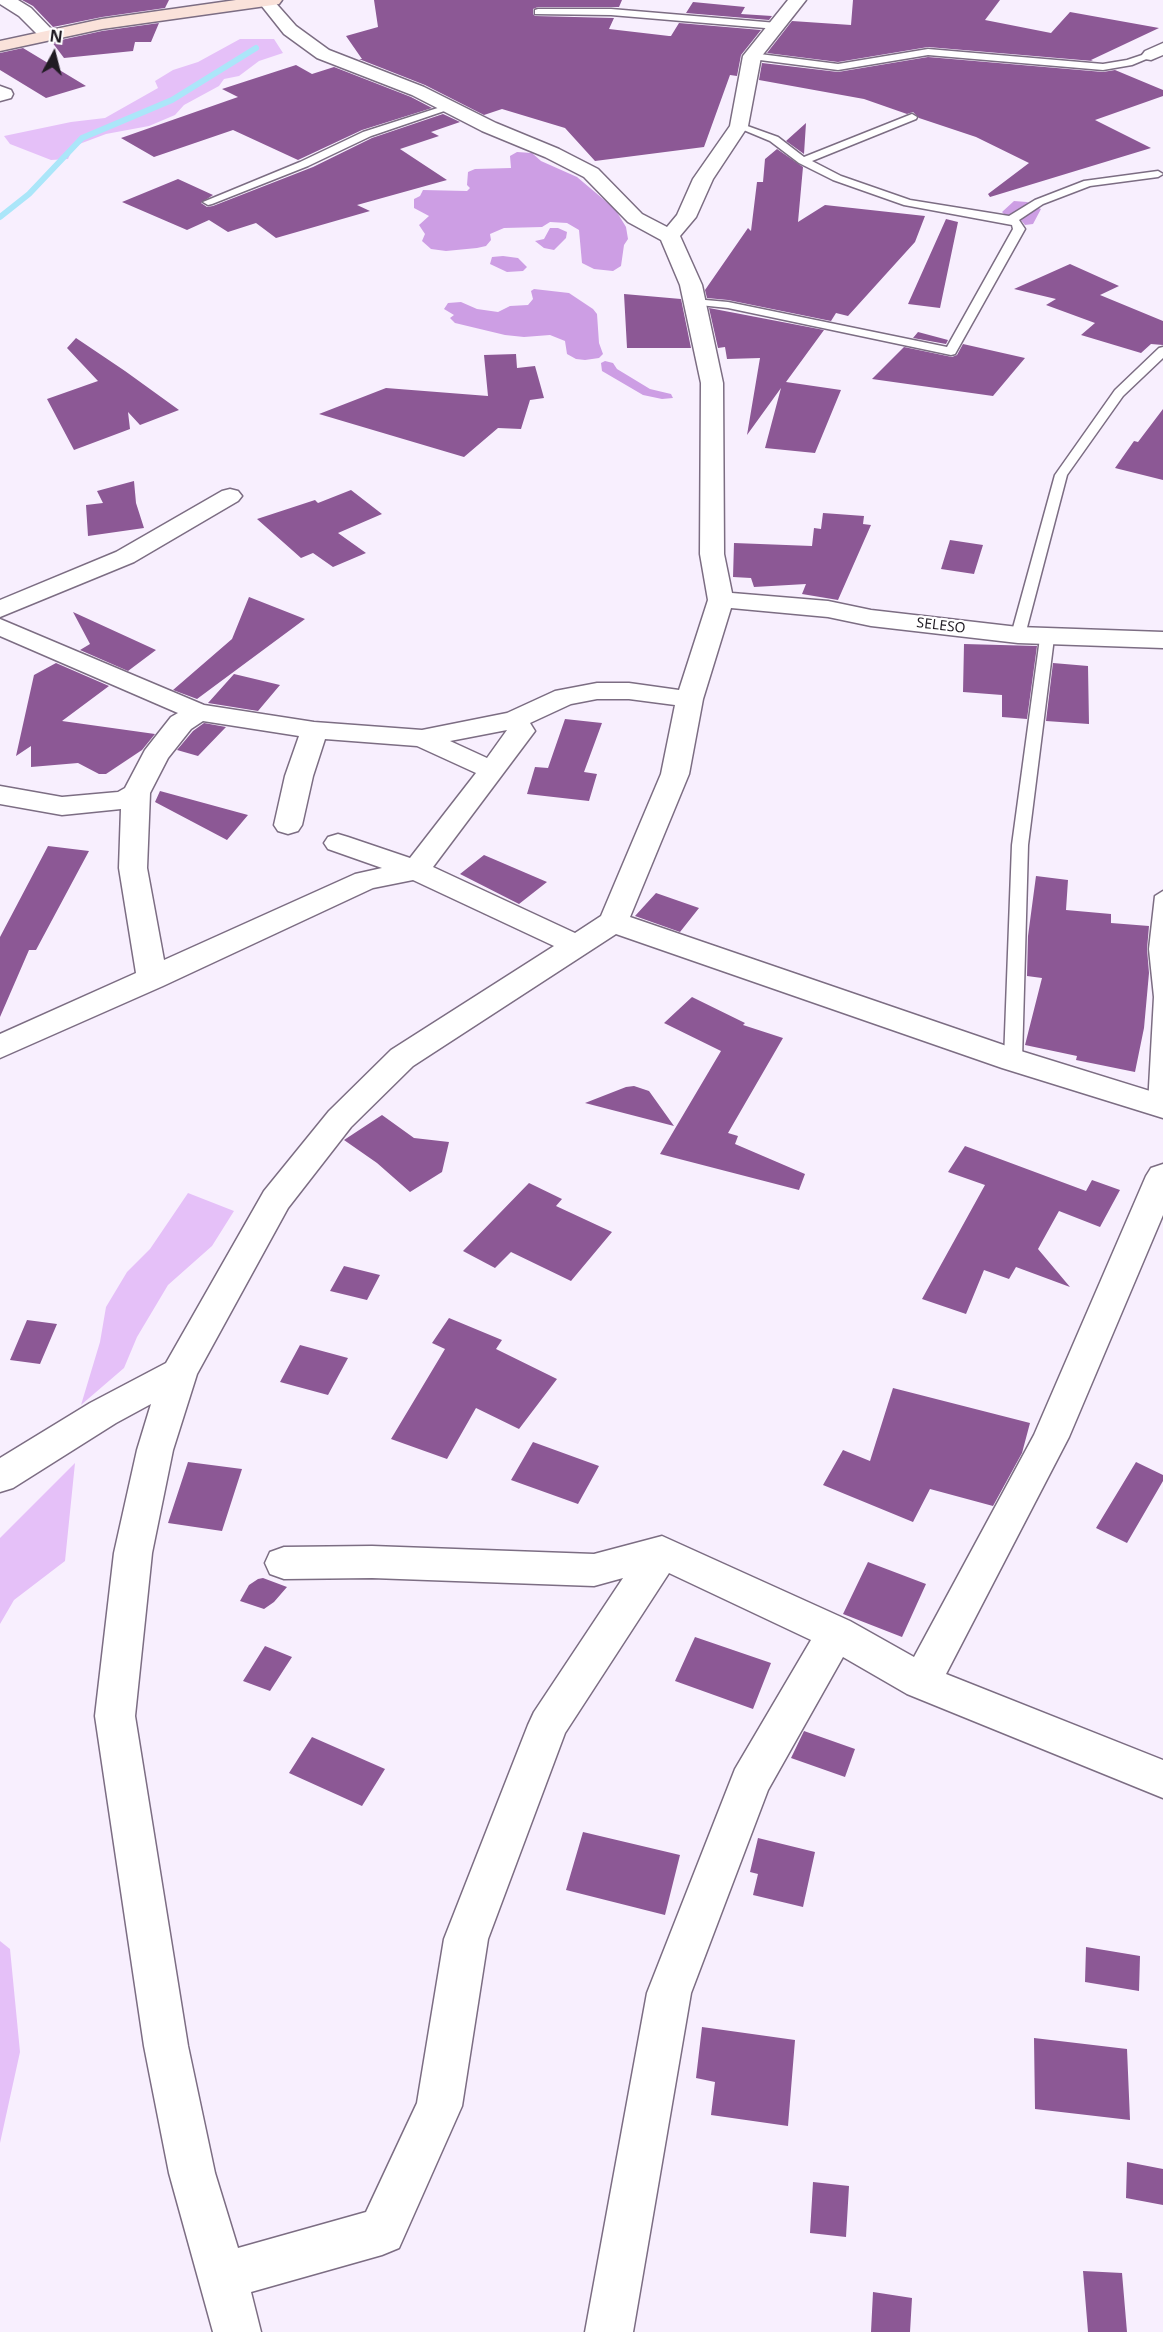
<!DOCTYPE html>
<html>
<head>
<meta charset="utf-8">
<style>
	body { margin:0 }
	#map { position:relative; width:1163px; height:2332px; overflow:hidden; background:#f8effe; font-family:"Noto Sans",sans-serif }
	canvas { display:block }
	.north { position:absolute; left:24px; top:24px; width:60px; height:60px; -webkit-text-stroke:4px #fff; paint-order:stroke; rotate:7deg; font-size:16px; font-weight:700; line-height:24px; text-align:center; color:#201b23 }
	.north::after { content:''; display:block; margin:auto; width:21px; height:27px; background:#201b23; clip-path:polygon(50% 0,100% 100%,50% 72%,0 100%) }
</style>
</head>
<body>
<div id="map">
<canvas width="1163" height="2332"></canvas>
<div class="north">N</div>
</div>
<script>
const c = document.querySelector('canvas').getContext('2d');
c.lineJoin = 'round';
function paint(path, color) {
  c.fillStyle = color;
  c.fill(path, 'evenodd');
}
function poly(rows) {
  const path = new Path2D();
  for (const r of rows) {
    path.moveTo(r[0], r[1]);
    for (let i = 2; i < r.length; i += 2) path.lineTo(r[i], r[i + 1]);
  }
  return path;
}
function trace(path, color, width, dash) {
  c.strokeStyle = color;
  c.lineWidth = width;
  c.lineCap = dash ? 'butt' : 'round';
  c.setLineDash(dash || []);
  c.stroke(path);
}
function drawText(font, color, halo, rows, align = 'center') {
  c.font = font + ' "Noto Sans",sans-serif';
  c.lineWidth = 4.5;
  c.setLineDash([]);
  c.textBaseline = 'middle';
  c.strokeStyle = halo;
  c.fillStyle = color;
  for (const [text, x, y, turn = 0] of rows) {
    c.save();
    c.translate(x, y);
    c.rotate((+turn || 0) * Math.PI / 180);
    c.textAlign = isNaN(turn) ? turn : align;
    if (halo) c.strokeText(text, 0, 0);
    c.fillText(text, 0, 0);
    c.restore();
  }
}
paint(poly([
	[240,39,274,39,283,53,259,61,239,76,224,79,219,86,184,105,175,115,149,126,106,134,74,146,68,159,51,160,10,144,4,136,71,122,105,118,158,88,155,81,173,70,198,62],
	[188,1193,234,1211,212,1246,168,1285,137,1337,124,1368,81,1405,100,1342,106,1307,127,1272,150,1249],
	[75,1463,65,1561,14,1600,0,1624,0,1538],
	[0,1941,10,1949,20,2052,0,2143]
]), '#e5c0f8');
paint(poly([
	[517,152,532,153,541,161,577,177,615,209,626,227,628,239,624,245,621,266,613,271,594,269,582,263,579,230,567,223,550,222,542,227,504,228,490,234,491,240,486,246,477,248,446,251,431,249,422,241,425,234,419,225,429,216,414,208,414,199,420,196,423,190,467,191,470,188,467,185,468,172,475,169,511,168,510,156],
	[1014,201,1027,202,1041,209,1033,224,1025,225,1020,219,1006,216,1002,212],
	[550,228,558,228,567,232,566,238,554,250,544,248,535,241,544,239],
	[503,256,518,258,527,267,523,271,507,272,490,264,492,257],
	[534,289,569,293,593,309,597,314,599,343,603,354,599,358,585,360,576,359,567,354,565,341,550,335,524,337,505,335,455,323,450,318,454,315,444,309,448,303,461,302,477,309,498,312,510,306,528,305,533,299,531,291],
	[605,361,613,363,617,369,650,389,671,394,673,398,662,399,643,395,602,371,601,363]
]), '#cd9ee4');
trace(poly([
	[0,217,29,194,82,138,172,100,256,48]
]), '#abe6f9', 6);
paint(poly([
	[22,0,169,0,165,8,102,17,53,27,33,6],
	[374,0,622,0,619,7,538,7,533,9,533,14,535,16,614,18,609,29,669,36,671,36,679,23,761,30,741,55,737,76,730,75,704,147,595,161,565,128,502,109,484,115,425,85,359,59,362,59,346,36,378,27],
	[853,0,1000,0,985,20,1051,33,1070,12,1159,28,1091,60,1093,61,928,47,838,62,767,53,792,21,851,25],
	[693,2,745,7,741,14,772,16,769,20,686,13],
	[159,23,151,42,135,42,133,51,64,58,52,42,102,31],
	[23,48,86,86,46,98,0,70,0,53],
	[928,57,1103,72,1115,70,1163,90,1163,96,1095,120,1151,148,990,197,988,194,1029,163,976,137,919,118,913,112,907,114,864,99,759,80,762,63,838,72],
	[296,65,312,74,334,67,411,97,432,108,362,130,298,160,233,130,154,157,121,138,238,97,222,89],
	[443,114,460,122,431,132,439,136,400,149,447,180,357,205,370,211,276,238,256,223,228,232,209,220,187,230,122,202,178,179,213,195,201,203,207,207,213,206,313,167,372,138],
	[806,123,804,154,786,141],
	[777,149,803,167,798,222,825,205,925,216,915,242,848,316,836,313,831,321,728,300,707,298,705,290,748,228,751,231,757,182,763,182,765,159],
	[946,219,958,222,940,308,908,304],
	[1070,264,1119,286,1100,295,1163,321,1163,345,1151,344,1141,353,1081,335,1095,323,1046,305,1056,299,1014,289],
	[624,294,681,299,691,348,627,348],
	[709,308,824,330,786,382,841,390,815,453,765,448,781,388,747,435,760,358,727,359,725,347,718,348],
	[918,332,948,340,946,344,913,338],
	[76,338,125,371,179,410,140,425,128,412,130,429,74,450,47,399,98,381,67,348],
	[963,344,1025,358,993,396,872,379,904,347,952,357,957,355],
	[516,354,517,368,535,366,544,398,530,400,521,429,498,428,464,457,319,414,386,388,488,396,484,355],
	[1163,409,1163,480,1115,468,1134,441,1138,442],
	[134,481,136,503,144,528,88,536,86,505,103,503,97,491],
	[351,490,382,514,338,533,366,553,333,567,313,553,301,558,257,519,315,500,318,503],
	[823,513,864,516,863,524,871,525,838,600,802,594,806,584,754,587,751,578,733,577,734,543,812,546,814,528,821,529],
	[950,540,983,545,974,574,941,569],
	[249,597,305,619,197,699,173,690,232,639],
	[73,612,156,650,128,671,80,650,90,644],
	[964,644,1037,646,1027,719,1002,717,1002,695,963,692],
	[56,663,109,686,62,721,155,734,142,750,106,774,99,774,78,763,31,767,31,746,16,756,34,675],
	[1053,663,1088,666,1089,724,1046,721],
	[234,674,280,685,258,711,208,703],
	[565,719,602,723,584,772,597,774,589,801,527,794,535,767,548,768],
	[204,723,226,727,198,756,177,750,193,731],
	[160,791,248,815,227,840,155,802],
	[48,846,89,851,36,950,29,950,0,1017,0,937],
	[484,855,547,882,519,904,460,874],
	[1036,876,1068,880,1066,910,1111,914,1111,923,1149,926,1147,949,1149,973,1144,1028,1135,1072,1076,1060,1077,1056,1025,1045,1042,978,1027,976,1028,936],
	[656,893,699,908,680,932,635,916],
	[692,997,745,1023,743,1025,783,1038,728,1133,738,1136,735,1144,805,1174,799,1190,660,1154,721,1051,664,1023],
	[634,1086,649,1091,674,1126,585,1103,626,1087],
	[382,1115,414,1138,449,1142,442,1172,410,1192,377,1163,344,1140],
	[965,1146,1086,1191,1092,1180,1120,1190,1100,1227,1059,1211,1038,1249,1070,1287,1016,1267,1009,1279,984,1270,966,1314,922,1299,985,1185,948,1172],
	[529,1183,562,1199,556,1206,612,1232,571,1281,511,1252,495,1268,463,1251],
	[344,1266,380,1275,367,1300,330,1291],
	[449,1318,502,1340,496,1349,557,1379,519,1429,476,1408,447,1459,391,1439,445,1349,432,1343],
	[27,1320,57,1324,40,1364,10,1360],
	[300,1345,348,1358,328,1395,280,1382],
	[893,1388,1030,1423,1022,1453,993,1506,930,1489,913,1522,823,1485,843,1450,870,1461],
	[533,1442,599,1466,578,1504,511,1480],
	[188,1462,242,1469,222,1531,168,1523],
	[1136,1462,1163,1475,1163,1481,1127,1543,1096,1528],
	[868,1562,926,1584,902,1637,843,1614],
	[263,1578,287,1587,274,1602,264,1609,240,1601,249,1585,258,1579],
	[695,1637,771,1663,753,1709,675,1681],
	[265,1646,292,1657,270,1691,243,1681],
	[804,1731,855,1749,845,1777,791,1758],
	[312,1737,385,1769,362,1806,289,1773],
	[583,1832,680,1855,665,1915,566,1890],
	[758,1838,815,1852,803,1907,753,1895,758,1874,750,1872],
	[1086,1947,1140,1956,1139,1991,1085,1982],
	[702,2027,795,2040,788,2126,711,2115,715,2082,696,2078],
	[1034,2038,1127,2049,1130,2120,1035,2109],
	[1127,2162,1163,2169,1163,2205,1126,2198],
	[813,2182,849,2186,846,2237,810,2233],
	[1083,2271,1122,2273,1127,2332,1088,2332],
	[873,2292,912,2298,910,2332,871,2332]
]), '#8c5895');
const lane = poly([
	[538,9,611,9,777,23,782,26,777,29,611,15,535,14,535,10,538,9],
	[928,49,1103,64,1127,60,1151,52,1156,55,1132,65,1103,70,928,55,838,70,752,59,747,56,752,53,838,64,928,49],
	[447,105,456,107,371,136,308,166,212,204,208,205,203,202,300,162,363,132,447,105],
	[912,114,917,117,916,119,812,161,841,176,910,200,1009,216,1035,200,1084,181,1158,171,1163,174,1158,177,1090,186,1043,204,1019,220,1025,229,955,354,951,355,728,308,690,304,688,302,694,299,728,302,947,347,1013,229,1012,225,904,205,833,180,799,163,770,141,734,126,739,123,778,137,804,157,912,114],
	[1163,347,1163,358,1123,396,1067,475,1025,635,1023,638,1013,638,1011,635,1055,475,1115,390,1159,348,1163,347],
	[1047,634,1054,638,1028,845,1022,1060,1019,1064,1013,1066,1007,1064,1004,1060,1012,845,1040,638,1047,634],
	[1163,891,1163,1109,1157,1111,1151,1109,1148,1105,1154,997,1149,949,1155,896,1163,891]
]);
const street = poly([
	[0,0,18,0,31,8,57,35,54,39,42,39,19,16,0,4,0,0],
	[257,0,273,0,296,26,329,50,424,87,496,123,559,149,598,169,642,214,667,227,677,215,693,179,730,126,743,56,788,0,806,0,761,57,748,126,713,179,696,217,680,236,702,285,723,383,724,554,732,593,828,601,871,610,1018,627,1163,632,1163,648,1018,643,871,626,828,617,731,608,703,699,689,774,630,917,1024,1052,1163,1095,1163,1118,1002,1068,616,934,413,1066,351,1127,288,1208,197,1374,173,1450,152,1553,135,1716,188,2046,215,2173,238,2248,366,2212,417,2103,444,1939,528,1725,534,1712,623,1578,594,1586,372,1578,284,1579,270,1574,265,1563,270,1552,284,1547,372,1546,594,1554,662,1536,850,1621,914,1657,1034,1435,1146,1176,1151,1168,1163,1164,1163,1215,1069,1437,946,1674,1163,1760,1163,1798,907,1694,843,1657,768,1790,691,1993,633,2332,585,2332,647,1993,735,1769,811,1640,669,1573,565,1733,488,1939,462,2106,399,2248,382,2255,251,2292,261,2332,213,2332,169,2173,144,2046,95,1716,114,1553,137,1450,151,1404,116,1423,13,1488,0,1492,0,1458,90,1403,166,1363,264,1191,329,1111,391,1050,554,946,413,880,373,888,163,986,0,1058,0,1034,136,973,119,868,121,809,62,815,0,804,0,786,62,797,118,792,125,788,145,750,171,717,178,713,0,636,0,619,204,705,314,722,422,730,507,713,555,691,597,683,629,683,679,690,708,600,700,554,701,383,680,285,661,240,628,222,584,177,545,157,482,131,412,95,317,58,284,34,257,0],
	[597,699,629,699,675,705,661,774,601,916,575,933,433,867,535,731,530,723,571,704,597,699],
	[203,721,299,736,285,776,274,825,278,831,288,834,298,831,302,825,313,776,325,739,417,746,476,773,410,858,348,837,338,834,328,837,324,843,328,849,382,868,355,874,164,960,147,868,150,793,168,758,191,729,203,721],
	[507,730,487,758,450,741,507,730],
	[1163,43,1163,55,1151,60,1145,59,1142,55,1145,51,1163,43],
	[0,86,11,90,13,94,11,98,0,101,0,86],
	[230,489,238,491,242,496,238,501,134,562,0,617,0,600,116,552,222,491,230,489]
]);
const secondary = poly([
	[236,0,282,0,279,4,273,5,102,29,0,51,0,41,102,19,236,0]
]);
trace(lane, '#7c6d83', 3);
trace(street, '#7c6d83', 3);
trace(secondary, '#7c6d83', 3);
paint(lane, '#fff');
paint(street, '#fff');
paint(secondary, '#fae2da');
drawText('14px', '#201b23', '#fff', [
	["SELESO",941,626,7]
]);
</script>
</body>
</html>
